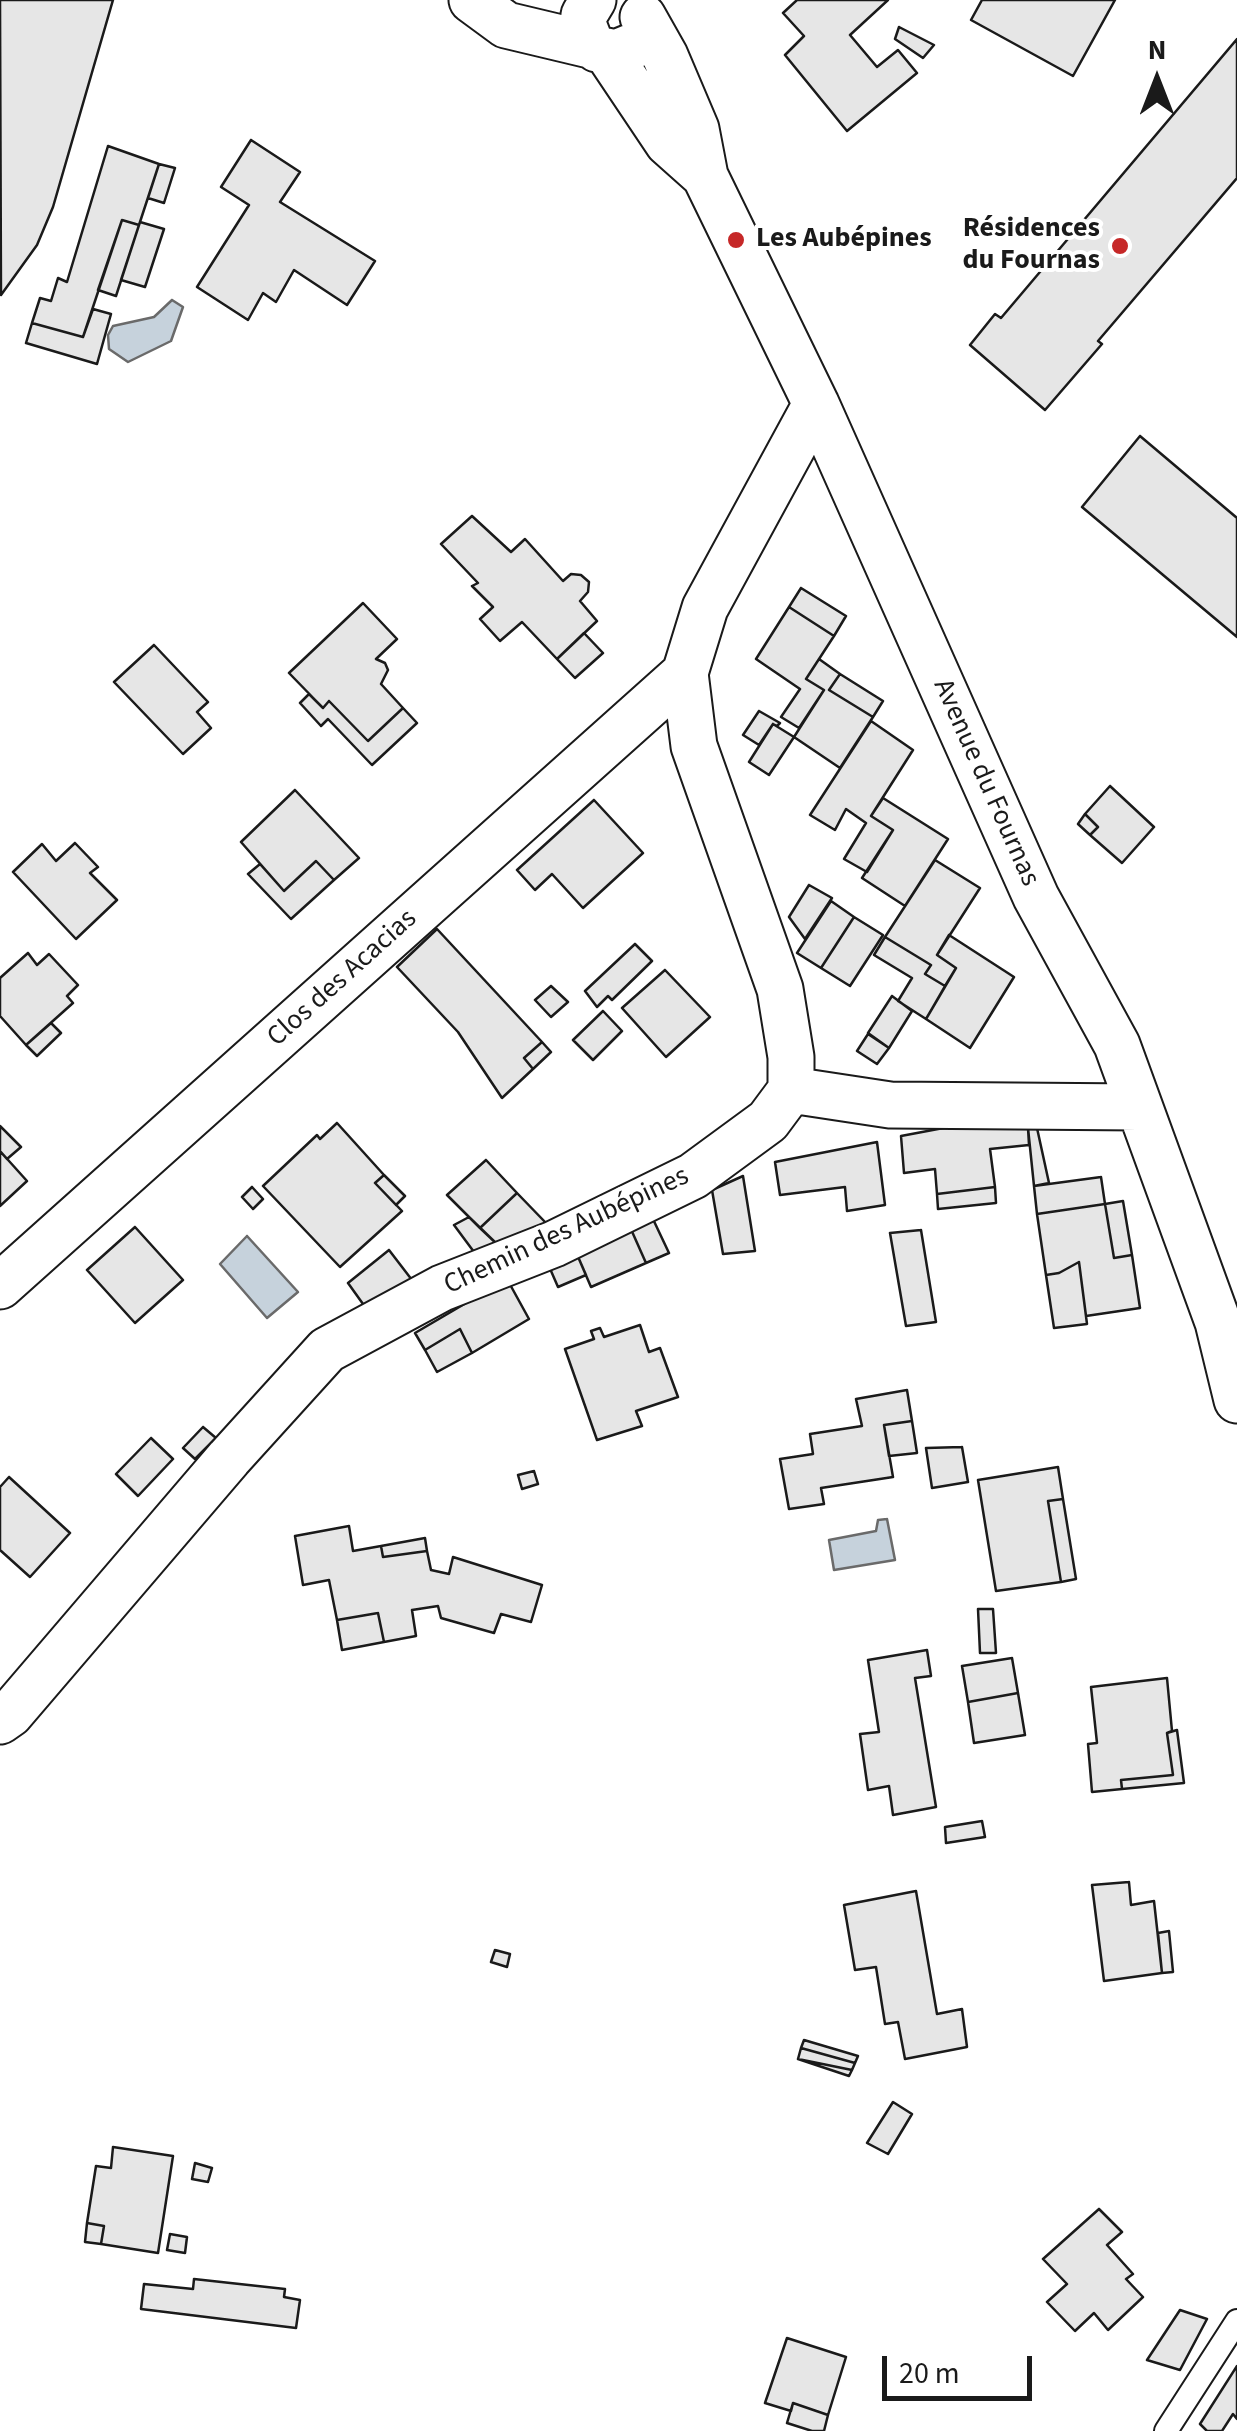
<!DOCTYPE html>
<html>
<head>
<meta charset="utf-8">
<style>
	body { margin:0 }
	#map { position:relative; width:1237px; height:2431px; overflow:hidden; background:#fff; font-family:"Source Sans 3",sans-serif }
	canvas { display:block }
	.north { position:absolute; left:1107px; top:30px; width:100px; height:100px; -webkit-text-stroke:8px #fff; paint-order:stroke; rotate:0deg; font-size:28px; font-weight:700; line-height:40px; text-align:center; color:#1a1a1a }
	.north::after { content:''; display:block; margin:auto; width:35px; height:45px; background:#1a1a1a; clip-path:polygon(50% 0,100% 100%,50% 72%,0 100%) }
	.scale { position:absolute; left:882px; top:2356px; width:150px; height:45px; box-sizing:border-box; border:5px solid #1a1a1a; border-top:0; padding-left:12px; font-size:30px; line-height:35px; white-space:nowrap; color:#1a1a1a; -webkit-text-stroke:8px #fff; paint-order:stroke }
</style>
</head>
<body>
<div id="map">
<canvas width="1237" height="2431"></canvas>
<div class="north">N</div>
<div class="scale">20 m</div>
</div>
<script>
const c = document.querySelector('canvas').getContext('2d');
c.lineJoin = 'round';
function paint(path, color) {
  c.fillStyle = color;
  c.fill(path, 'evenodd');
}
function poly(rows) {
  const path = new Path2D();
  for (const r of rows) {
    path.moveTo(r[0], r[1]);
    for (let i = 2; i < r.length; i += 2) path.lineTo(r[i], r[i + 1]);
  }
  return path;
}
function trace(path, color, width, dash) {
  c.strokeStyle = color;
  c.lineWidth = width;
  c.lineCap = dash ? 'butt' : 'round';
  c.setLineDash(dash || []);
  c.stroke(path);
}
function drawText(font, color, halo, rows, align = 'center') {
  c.font = font + ' "Source Sans 3",sans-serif';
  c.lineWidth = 8;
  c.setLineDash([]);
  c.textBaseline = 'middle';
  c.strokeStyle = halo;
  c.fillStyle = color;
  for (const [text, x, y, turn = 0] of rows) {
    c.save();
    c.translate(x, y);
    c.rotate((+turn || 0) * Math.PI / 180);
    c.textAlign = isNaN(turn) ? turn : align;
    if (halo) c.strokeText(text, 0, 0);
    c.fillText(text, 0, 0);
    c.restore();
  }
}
const water = poly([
	[172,300,183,307,171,341,128,362,109,349,108,335,113,326,154,317,172,300],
	[247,1236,298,1292,267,1318,220,1264,247,1236],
	[887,1519,895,1560,834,1570,829,1540,876,1531,878,1520,887,1519]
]);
paint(water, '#c6d2dc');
trace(water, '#6a6a6a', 2.5);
const building = poly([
	[0,0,113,0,53,207,37,245,1,295,0,0],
	[797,0,888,0,850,35,877,67,898,50,917,73,847,131,785,55,804,36,783,13,797,0],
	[982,0,1115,0,1073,76,971,20,982,0],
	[899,27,934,45,923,58,895,39,899,27],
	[1237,39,1237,178,1098,341,1102,344,1045,410,970,345,995,314,1001,318,1237,39],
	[251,140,300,172,280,202,375,261,347,305,294,270,276,302,263,293,248,320,197,287,249,205,221,187,251,140],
	[108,146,159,164,139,225,122,220,83,337,32,323,40,298,51,301,58,278,67,282,108,146],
	[159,164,175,168,164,203,148,198,159,164],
	[122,220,139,225,116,296,98,290,122,220],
	[140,222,164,229,145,287,121,280,140,222],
	[93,309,111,314,97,364,26,343,32,323,83,337,93,309],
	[1140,436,1237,518,1237,637,1082,507,1140,436],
	[472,516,511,552,525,539,563,581,571,574,581,575,589,582,588,592,580,601,597,621,557,659,522,622,500,641,480,619,493,607,472,586,478,583,441,544,472,516],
	[801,588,846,616,834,636,789,607,801,588],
	[363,603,397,639,376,659,385,663,388,670,381,684,403,708,368,741,329,701,323,708,289,673,363,603],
	[789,607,834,636,806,679,824,690,799,728,781,717,800,689,756,659,789,607],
	[584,633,603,653,575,678,557,659,584,633],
	[154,645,208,702,197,712,211,728,183,754,114,682,154,645],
	[819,659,840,674,829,690,873,717,840,768,794,737,824,690,806,679,819,659],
	[840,674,883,701,873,717,829,690,840,674],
	[309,694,323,708,329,701,368,741,403,708,417,723,372,765,328,719,321,726,300,703,309,694],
	[759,711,780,723,777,726,773,724,759,745,743,735,759,711],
	[871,721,913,750,871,816,893,830,867,872,844,859,866,823,846,809,835,830,810,815,871,721],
	[773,724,794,737,769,775,749,762,773,724],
	[1110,786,1154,827,1122,863,1090,835,1098,827,1085,814,1110,786],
	[295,790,359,858,334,880,316,861,284,891,241,842,295,790],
	[883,798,948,839,905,906,862,878,893,830,871,816,883,798],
	[594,800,643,853,583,908,552,874,535,890,517,870,594,800],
	[1085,814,1098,827,1090,835,1078,824,1085,814],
	[75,843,98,867,90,873,117,900,76,939,13,872,42,844,56,861,75,843],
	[935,860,980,888,937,955,956,968,945,986,925,974,931,965,885,937,935,860],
	[316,861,334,880,291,919,248,874,260,864,284,891,316,861],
	[809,885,832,898,805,939,789,917,809,885],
	[831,901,854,917,821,968,797,953,831,901],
	[854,917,883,935,850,986,821,968,854,917],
	[437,929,542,1042,524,1058,533,1069,502,1098,458,1032,397,967,437,929],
	[949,935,1014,977,970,1048,926,1019,956,968,937,955,949,935],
	[885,937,931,965,925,974,945,986,926,1019,898,1001,912,978,874,955,885,937],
	[635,944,652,961,612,1000,608,996,597,1007,585,991,635,944],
	[28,953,37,965,49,954,78,985,67,996,73,1003,26,1045,0,1016,0,978,28,953],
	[665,970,710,1017,666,1057,622,1008,665,970],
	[551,986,568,1002,551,1017,535,1000,551,986],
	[892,996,912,1011,889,1048,868,1033,892,996],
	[603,1011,622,1031,593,1060,573,1040,603,1011],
	[51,1023,61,1033,37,1056,26,1045,51,1023],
	[868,1034,889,1048,877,1064,857,1051,868,1034],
	[542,1042,551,1052,533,1069,524,1058,542,1042],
	[337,1123,384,1175,375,1183,402,1211,340,1267,263,1186,317,1135,320,1139,337,1123],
	[0,1126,21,1147,7,1159,0,1151,0,1126],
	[954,1126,1028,1128,1029,1145,990,1149,995,1187,937,1194,935,1169,904,1173,901,1136,954,1126],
	[1028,1128,1037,1128,1049,1183,1034,1186,1028,1128],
	[877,1142,885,1205,847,1211,845,1187,780,1195,775,1162,877,1142],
	[0,1151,27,1181,0,1206,0,1151],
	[486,1160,517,1193,480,1228,447,1195,486,1160],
	[384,1175,405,1196,396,1205,375,1183,384,1175],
	[743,1176,755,1251,723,1254,712,1190,743,1176],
	[1101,1177,1105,1204,1037,1214,1034,1186,1101,1177],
	[252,1187,263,1199,253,1209,242,1197,252,1187],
	[995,1187,996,1203,938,1209,937,1194,995,1187],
	[517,1193,546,1223,499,1246,480,1228,517,1193],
	[1123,1201,1132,1255,1114,1258,1105,1204,1123,1201],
	[1105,1204,1114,1258,1132,1255,1140,1308,1086,1316,1079,1262,1059,1273,1046,1275,1037,1214,1105,1204],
	[469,1217,499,1246,477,1256,454,1225,469,1217],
	[652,1217,669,1253,646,1263,630,1227,652,1217],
	[135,1227,183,1280,135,1323,87,1270,135,1227],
	[630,1227,646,1263,591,1287,576,1252,630,1227],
	[921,1230,936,1322,906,1326,890,1233,921,1230],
	[389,1250,412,1280,368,1311,348,1283,389,1250],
	[576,1252,586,1275,558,1287,548,1264,576,1252],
	[1079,1262,1087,1324,1054,1328,1046,1275,1059,1273,1079,1262],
	[507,1279,529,1319,472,1353,460,1329,425,1350,415,1333,507,1279],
	[640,1325,649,1352,660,1348,678,1397,636,1411,642,1426,597,1440,565,1349,594,1339,591,1331,600,1328,604,1337,640,1325],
	[460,1329,472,1353,437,1372,425,1350,460,1329],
	[907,1390,912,1421,884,1425,893,1477,821,1488,824,1504,789,1509,780,1459,813,1454,810,1434,862,1426,856,1399,907,1390],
	[912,1421,917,1453,889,1456,884,1425,912,1421],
	[203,1427,216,1438,195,1459,183,1448,203,1427],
	[151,1438,173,1459,138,1496,116,1474,151,1438],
	[962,1447,968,1482,932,1488,926,1448,962,1447],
	[1058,1467,1063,1499,1048,1501,1061,1582,996,1591,978,1480,1058,1467],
	[534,1471,538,1484,522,1489,518,1475,534,1471],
	[9,1477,70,1533,30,1577,0,1550,0,1487,9,1477],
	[1063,1499,1076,1579,1061,1582,1048,1501,1063,1499],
	[349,1526,353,1551,381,1546,383,1557,427,1551,431,1570,449,1574,453,1557,542,1585,531,1622,501,1614,494,1633,441,1618,438,1606,412,1610,416,1636,384,1642,378,1613,337,1620,329,1580,303,1585,295,1536,349,1526],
	[425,1538,427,1551,383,1557,381,1546,425,1538],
	[978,1609,993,1609,996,1653,980,1653,978,1609],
	[378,1613,384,1642,342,1650,337,1620,378,1613],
	[927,1650,931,1676,915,1678,936,1807,893,1815,889,1786,868,1790,860,1734,879,1732,868,1660,927,1650],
	[1012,1658,1018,1693,968,1702,962,1666,1012,1658],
	[1167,1678,1172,1731,1167,1733,1173,1775,1121,1780,1122,1789,1092,1792,1088,1744,1097,1743,1091,1687,1167,1678],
	[1018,1693,1025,1735,974,1743,968,1702,1018,1693],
	[1177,1730,1184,1783,1122,1789,1121,1780,1173,1775,1167,1733,1177,1730],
	[982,1821,985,1837,946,1843,945,1827,982,1821],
	[1129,1882,1131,1905,1154,1901,1162,1973,1104,1981,1092,1885,1129,1882],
	[916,1891,937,2014,962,2009,967,2047,905,2059,898,2022,885,2024,876,1967,855,1970,844,1905,916,1891],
	[1169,1931,1173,1972,1162,1973,1158,1933,1169,1931],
	[495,1950,510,1954,507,1967,491,1962,495,1950],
	[804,2040,858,2056,855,2063,801,2048,804,2040],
	[801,2048,855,2063,852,2070,798,2059,801,2048],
	[798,2059,852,2070,849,2076,798,2059],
	[893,2102,912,2114,888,2154,867,2143,893,2102],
	[113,2147,173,2156,158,2253,101,2244,104,2226,87,2223,96,2166,111,2168,113,2147],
	[195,2163,212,2168,208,2182,192,2179,195,2163],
	[1099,2209,1122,2232,1107,2245,1133,2274,1126,2279,1143,2297,1108,2330,1094,2313,1075,2331,1047,2302,1067,2284,1043,2259,1099,2209],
	[87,2223,104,2226,101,2244,85,2242,87,2223],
	[170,2234,187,2237,185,2253,167,2250,170,2234],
	[194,2279,285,2289,284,2297,300,2300,296,2328,141,2309,144,2284,193,2289,194,2279],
	[1180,2310,1207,2319,1180,2370,1147,2360,1180,2310],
	[787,2338,846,2357,828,2415,793,2403,791,2411,765,2403,787,2338],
	[1237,2366,1237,2419,1233,2414,1222,2431,1207,2431,1200,2424,1237,2366],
	[793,2403,828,2415,824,2431,812,2431,787,2423,793,2403]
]);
paint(building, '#e6e6e6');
trace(building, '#1a1a1a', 2.5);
const service = poly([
	[1166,2431,1237,2321]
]);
const minor = poly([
	[472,0,506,25,594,46],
	[593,0,584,15,583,24,590,42,597,49,616,53,633,46],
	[643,17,665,56,696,129,705,176,816,404,1036,897,1117,1045,1218,1322,1237,1400],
	[607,52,668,143,705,176],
	[791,1090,890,1105,1139,1107],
	[0,1286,685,673],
	[0,1721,10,1714,229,1458,327,1350,442,1288,554,1244,693,1176,768,1121,791,1090,791,1057,780,989,694,746,685,673,705,608,816,404]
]);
trace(service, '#1a1a1a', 26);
trace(minor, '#1a1a1a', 49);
trace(service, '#fff', 22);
trace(minor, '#fff', 45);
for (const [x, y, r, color] of [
	[736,240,10,"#c62828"],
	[1120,246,10,"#c62828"]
]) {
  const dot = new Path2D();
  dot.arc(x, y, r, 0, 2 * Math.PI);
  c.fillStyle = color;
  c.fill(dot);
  trace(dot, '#fff', 4);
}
drawText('bold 28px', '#1a1a1a', '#fff', [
	["Résidences",1100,230],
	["du Fournas",1100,262],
	["Les Aubépines",756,240,"left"]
], 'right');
drawText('28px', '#1a1a1a', '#fff', [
	["Avenue du Fournas",985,783,66],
	["Clos des Acacias",343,979,-42],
	["Chemin des Aubépines",567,1232,-25]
]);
</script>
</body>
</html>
